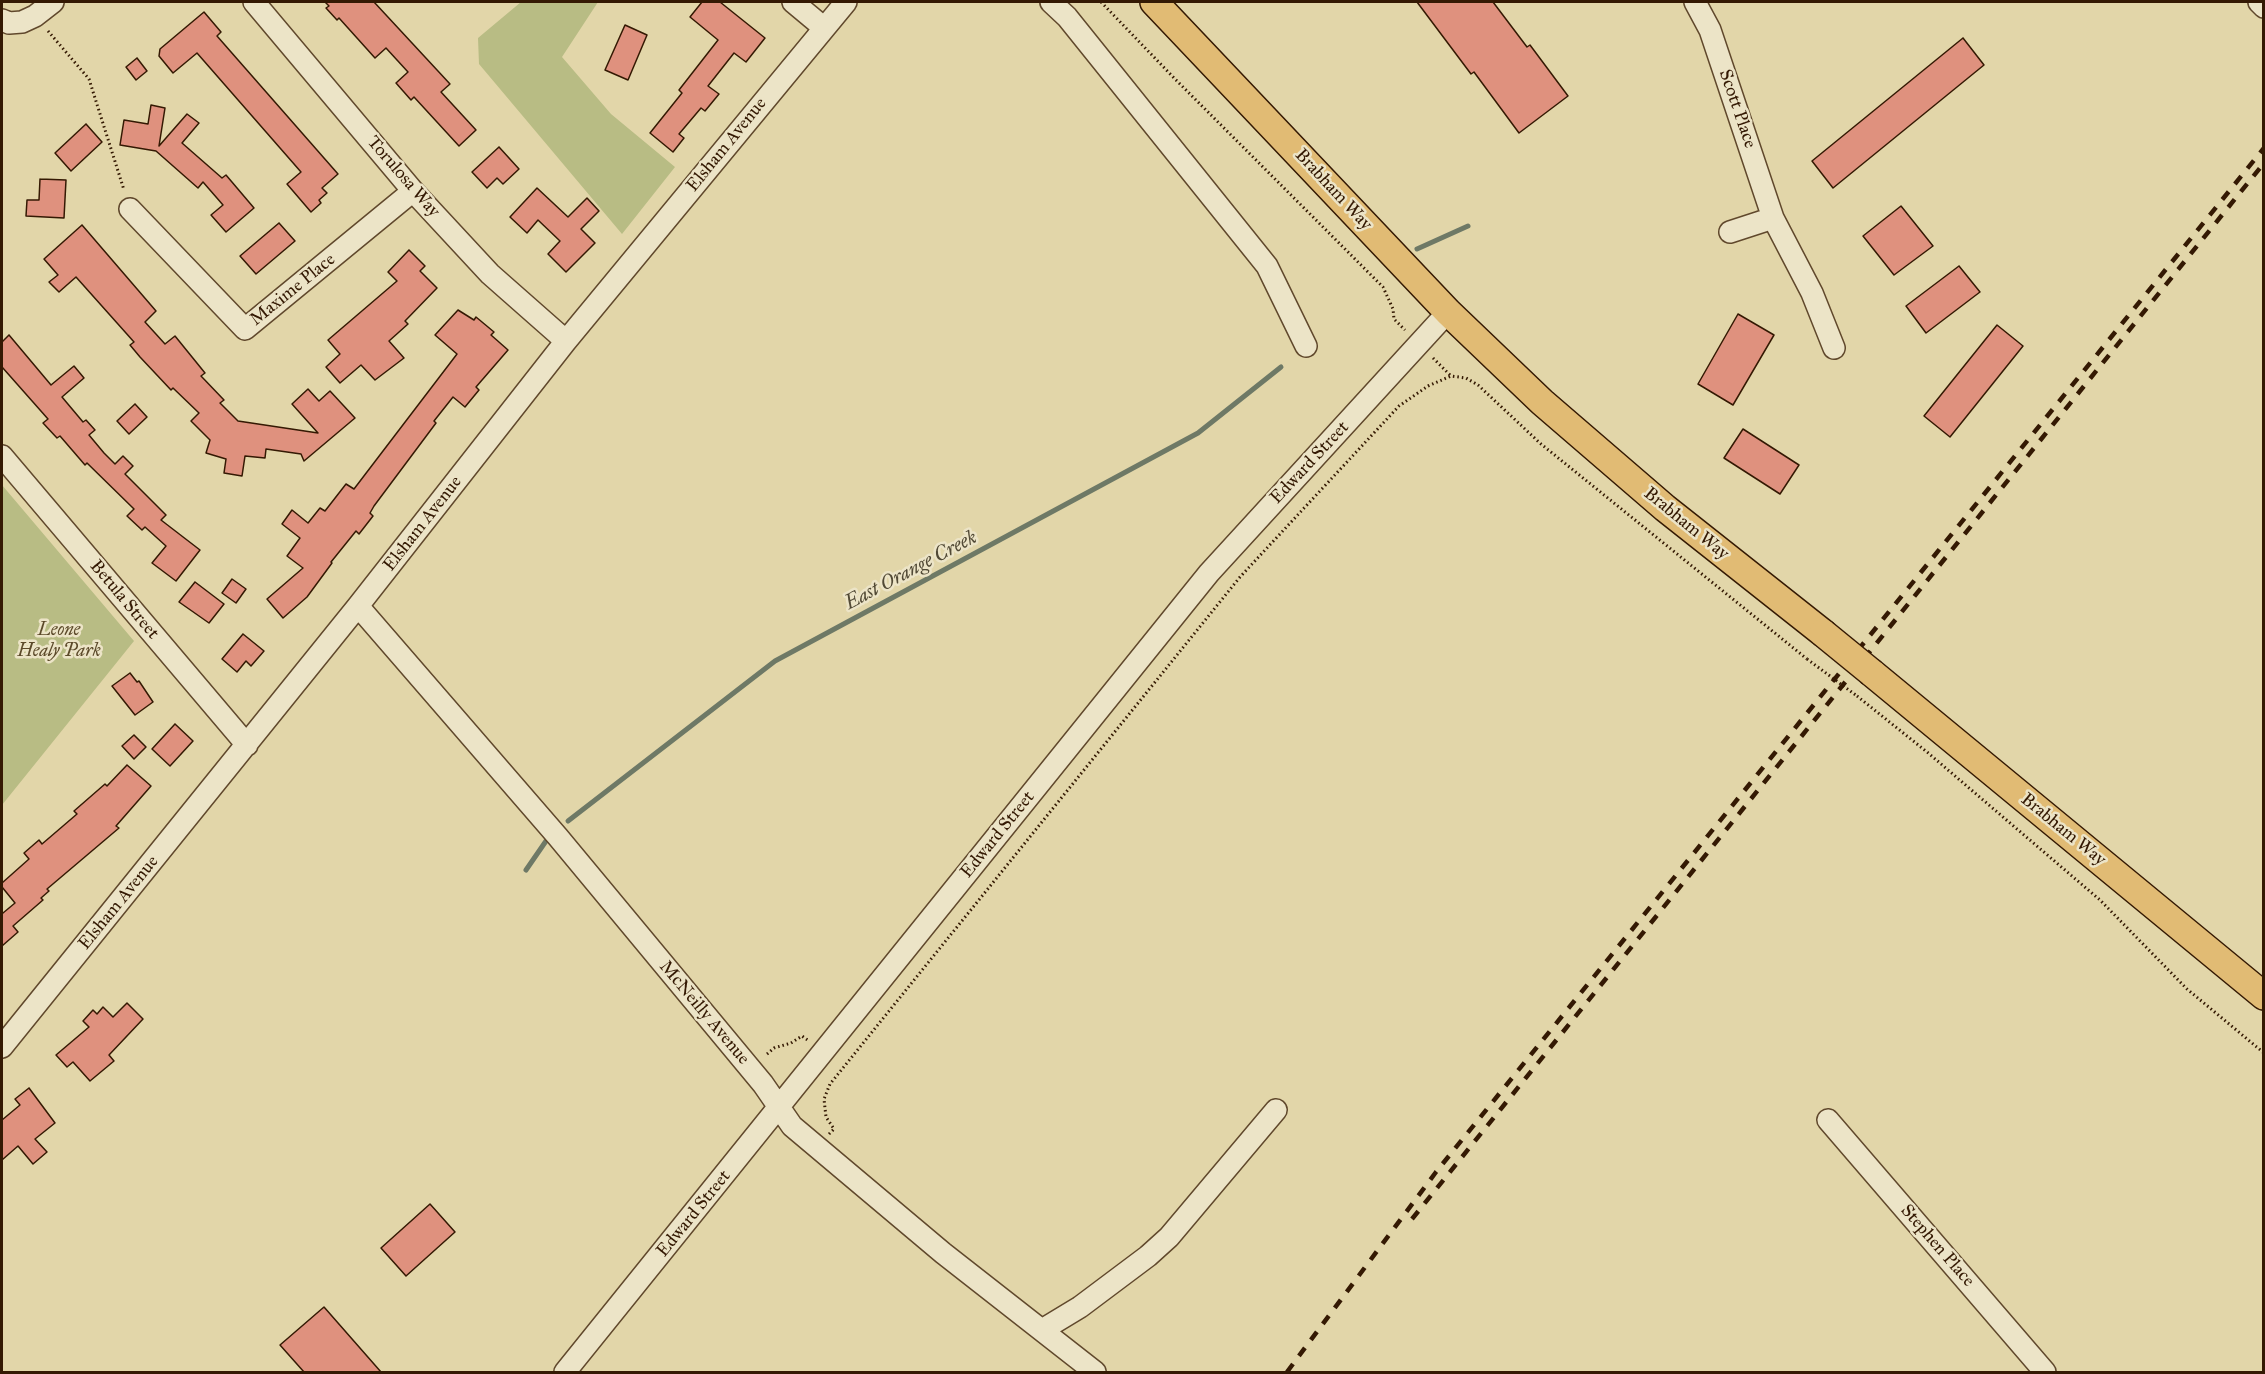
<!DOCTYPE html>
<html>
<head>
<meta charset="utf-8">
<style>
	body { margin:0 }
	#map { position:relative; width:2265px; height:1374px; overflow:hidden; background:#e2d6a9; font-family:"IM FELL Great Primer",serif }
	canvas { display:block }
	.frame { position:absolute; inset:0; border:3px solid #341903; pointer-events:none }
</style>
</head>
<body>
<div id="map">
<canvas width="2265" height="1374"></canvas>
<div class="frame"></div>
</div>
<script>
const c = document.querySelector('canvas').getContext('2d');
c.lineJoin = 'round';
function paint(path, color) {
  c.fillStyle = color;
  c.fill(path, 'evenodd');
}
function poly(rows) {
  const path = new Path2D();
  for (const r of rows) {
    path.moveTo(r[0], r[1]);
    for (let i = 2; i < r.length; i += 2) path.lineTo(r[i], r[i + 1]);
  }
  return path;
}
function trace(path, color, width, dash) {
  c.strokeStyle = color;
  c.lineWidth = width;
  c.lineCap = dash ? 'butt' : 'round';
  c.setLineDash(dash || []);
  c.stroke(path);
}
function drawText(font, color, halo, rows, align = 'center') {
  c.font = font + ' "IM FELL Great Primer",serif';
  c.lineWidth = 5;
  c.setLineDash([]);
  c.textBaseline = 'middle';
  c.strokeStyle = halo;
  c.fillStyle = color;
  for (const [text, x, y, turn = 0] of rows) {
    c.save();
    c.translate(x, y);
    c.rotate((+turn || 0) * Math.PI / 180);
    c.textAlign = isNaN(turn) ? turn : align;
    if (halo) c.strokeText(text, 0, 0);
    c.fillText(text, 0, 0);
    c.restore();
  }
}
paint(poly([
	[521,2,598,2,562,57,611,114,675,167,622,234,479,64,478,38],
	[2,485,134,641,2,805]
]), '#b8bc84');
trace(poly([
	[1417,249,1468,226],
	[568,821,775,661,1198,433,1281,367],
	[526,870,546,841]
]), '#6e7966', 5);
const building = poly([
	[325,2,374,2,450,84,441,92,476,130,459,146,414,97,411,100,396,83,408,72,386,48,375,58,339,18,337,20,326,8,329,6,325,2],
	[702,2,720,2,765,38,746,62,734,53,708,86,719,94,705,111,701,108,679,134,684,138,673,152,650,133,682,93,679,90,718,40,690,17,702,2],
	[1417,2,1493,2,1527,47,1530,45,1568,96,1519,133,1474,72,1471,74,1417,2],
	[204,12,221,32,217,36,338,174,322,188,327,193,319,200,321,203,311,212,287,184,301,172,197,53,173,73,159,56,160,49,204,12],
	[625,25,647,35,628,80,605,70,625,25],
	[1963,38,1984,65,1833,188,1812,161,1963,38],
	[137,58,147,71,136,80,126,67,137,58],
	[151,105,165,108,159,146,187,114,199,123,182,143,222,178,226,175,254,208,226,232,211,215,223,205,203,182,198,188,156,151,120,145,124,120,148,124,151,105],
	[86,124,102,142,71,171,55,153,86,124],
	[499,147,519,169,503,184,497,178,487,188,472,172,499,147],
	[40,179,66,180,64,218,26,216,27,200,39,200,40,179],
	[537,188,568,217,587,198,599,211,581,229,595,243,566,272,548,254,560,241,538,220,527,233,510,217,537,188],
	[1901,206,1933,246,1894,275,1863,236,1901,206],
	[279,223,295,241,256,274,240,256,279,223],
	[82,225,156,311,145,322,165,344,175,336,205,373,201,376,224,400,220,403,238,421,318,433,292,404,308,389,319,401,330,391,355,418,304,461,301,454,266,449,265,458,245,456,242,476,224,473,226,459,206,453,210,440,191,421,199,413,173,388,171,390,140,357,130,345,134,342,76,277,59,292,49,282,58,275,44,259,82,225],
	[409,250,425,266,420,271,437,288,405,321,408,324,389,341,404,358,375,380,361,365,340,383,326,367,340,354,328,340,397,281,388,272,409,250],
	[1959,266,1980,292,1926,333,1906,306,1959,266],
	[458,310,474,320,476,317,494,332,491,335,508,350,476,387,479,390,465,407,453,397,434,421,436,423,374,506,370,513,373,516,359,534,356,531,331,562,332,563,307,597,283,618,267,599,303,568,287,556,300,538,282,524,292,510,308,523,320,508,325,511,346,484,354,489,457,354,435,335,458,310],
	[1738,314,1774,335,1733,405,1698,384,1738,314],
	[1997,325,2023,346,1950,437,1924,416,1997,325],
	[9,335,51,385,74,366,84,378,62,397,83,422,86,420,95,430,89,435,104,453,115,464,123,456,133,466,125,474,166,515,161,520,200,550,176,581,152,563,166,546,145,527,142,530,127,516,134,509,87,463,85,465,60,436,57,438,43,423,48,419,2,367,2,342,9,335],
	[135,404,147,417,129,434,117,421,135,404],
	[1743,429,1799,465,1780,494,1724,458,1743,429],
	[232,579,246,589,236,603,222,593,232,579],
	[195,582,224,604,209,623,179,602,195,582],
	[243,634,264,651,251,666,246,661,237,672,222,659,243,634],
	[130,673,137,682,139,681,153,702,135,715,112,686,130,673],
	[175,724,193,741,170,766,152,749,175,724],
	[134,735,146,747,134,759,122,746,134,735],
	[127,765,151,786,116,826,119,828,47,889,49,891,41,898,43,900,13,926,18,932,2,946,2,912,3,913,15,903,2,887,2,883,29,859,24,853,39,840,42,844,77,814,74,811,105,784,107,786,127,765],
	[127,1003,143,1019,109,1055,114,1061,90,1081,73,1062,67,1067,56,1055,89,1027,83,1021,93,1010,97,1014,103,1007,113,1017,127,1003],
	[29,1088,55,1123,35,1139,47,1152,33,1164,18,1146,2,1160,2,1120,20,1105,15,1099,29,1088],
	[430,1204,455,1232,406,1276,381,1248,430,1204],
	[324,1307,381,1372,304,1372,280,1345,324,1307]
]);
paint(building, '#df917e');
trace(building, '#341903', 1.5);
const minor = poly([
	[254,2,413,191,490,274,566,341],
	[793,2,823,27],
	[1051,2,1067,17,1267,266,1306,346],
	[1695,2,1710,30,1773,218,1812,293,1834,348],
	[2259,2,2264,7],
	[2,20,9,23,22,22,35,16,53,2],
	[130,209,245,329,413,191],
	[1730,232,1773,218],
	[2,456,247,745],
	[358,606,558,837,763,1084,792,1126,943,1253,1095,1372],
	[2,1047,358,606,566,341,846,2],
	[1828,1120,2045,1372],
	[1042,1330,1080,1307,1148,1256,1169,1237,1276,1110],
	[565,1372,1209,573,1448,312]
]);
const major = poly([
	[1154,2,1448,312,1542,402,1665,508,1823,633],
	[1872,673,2264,996]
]);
trace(minor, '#60482c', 24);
trace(major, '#341903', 30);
trace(poly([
	[1101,2,1175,79,1383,287,1393,309,1394,319,1405,330],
	[48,31,89,79,124,190],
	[1433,358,1451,376],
	[1857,696,1927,752,2100,900,2187,989,2264,1053],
	[767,1054,774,1048,791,1043,802,1036,809,1041],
	[829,1134,834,1129,826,1117,824,1099,830,1084,843,1068,1240,577,1399,406,1428,386,1451,376,1466,378,1478,385,1541,444,1807,659]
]), '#341903', 3, [1.5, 3]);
trace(minor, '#ece4c7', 21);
trace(major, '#e1bb74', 27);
trace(poly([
	[1412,1219,2264,163],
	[1287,1372,1436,1172,2264,148]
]), '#341903', 4.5, [10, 10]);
const majorBridge = poly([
	[1823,633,1872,673]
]);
trace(majorBridge, '#341903', 30, []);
trace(poly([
	[1807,659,1857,696]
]), '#341903', 3, [1.5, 3]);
trace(majorBridge, '#e1bb74', 27);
drawText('18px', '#341903', '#ece4c7', [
	["Scott Place",1737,109,71],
	["Elsham Avenue",727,145,-51],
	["Torulosa Way",403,177,49],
	["Brabham Way",1333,190,47],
	["Maxime Place",293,290,-39],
	["Edward Street",1310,463,-47],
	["Elsham Avenue",423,524,-52],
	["Brabham Way",1686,524,39],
	["Betula Street",124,600,50],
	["Brabham Way",2063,830,39],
	["Edward Street",998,835,-51],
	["Elsham Avenue",119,903,-51],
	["McNeilly Avenue",704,1013,50],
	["Edward Street",694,1214,-51],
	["Stephen Place",1937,1246,49]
]);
drawText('italic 18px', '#5c4a2a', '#ece4c7', [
	["Leone",59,631],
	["Healy Park",59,652]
]);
drawText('italic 20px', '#514935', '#ece4c7', [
	["East Orange Creek",911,571,-28]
]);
</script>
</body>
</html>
